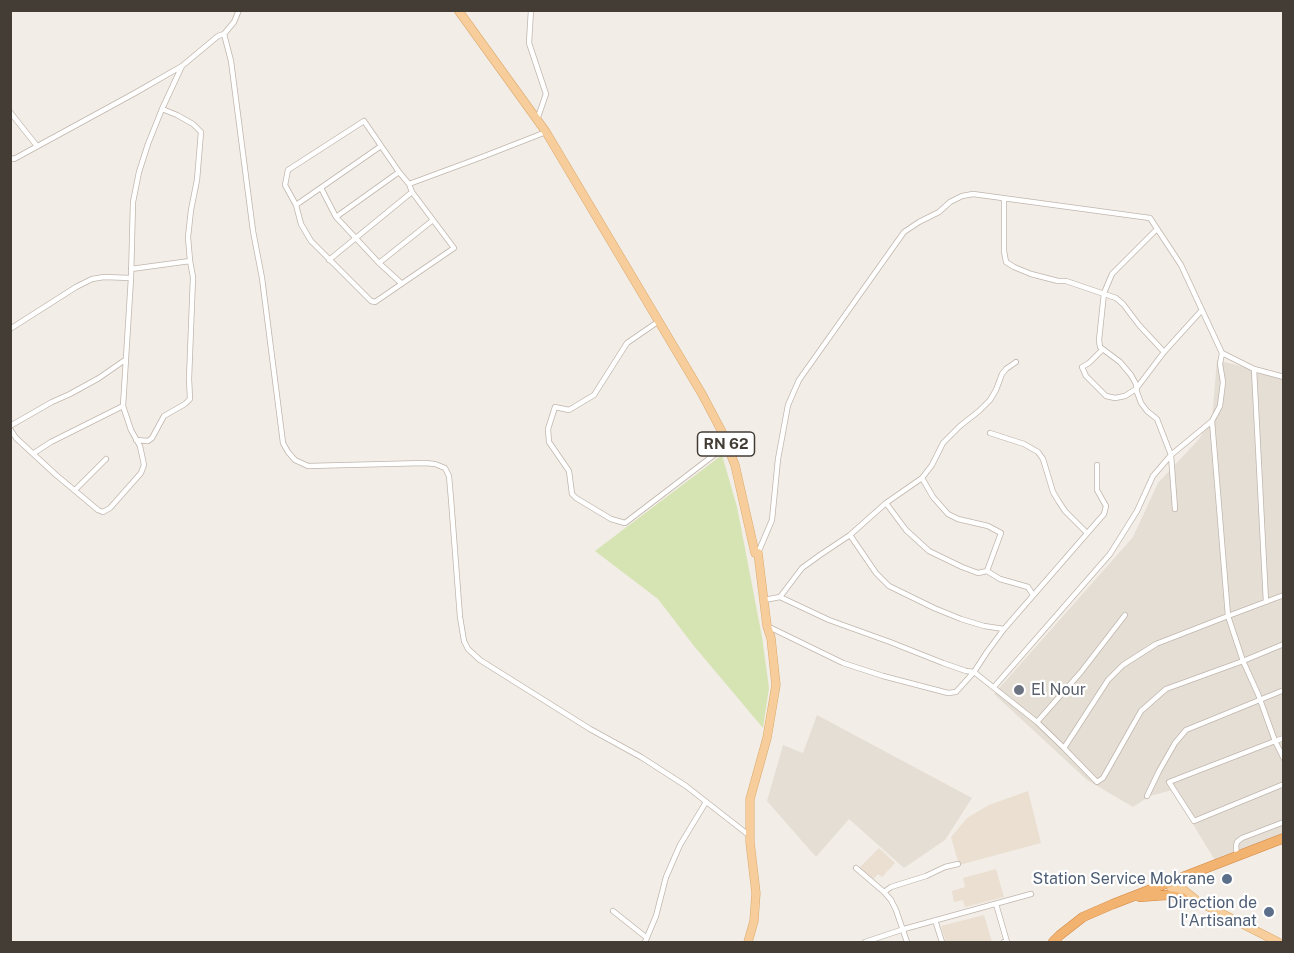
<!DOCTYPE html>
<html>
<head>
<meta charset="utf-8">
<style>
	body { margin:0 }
	#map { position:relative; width:1294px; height:953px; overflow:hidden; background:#f2ede6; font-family:"Public Sans",sans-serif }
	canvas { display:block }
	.frame { position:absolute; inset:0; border:12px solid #443d36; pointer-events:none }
</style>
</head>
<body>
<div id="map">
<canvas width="1294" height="953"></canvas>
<div class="frame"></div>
</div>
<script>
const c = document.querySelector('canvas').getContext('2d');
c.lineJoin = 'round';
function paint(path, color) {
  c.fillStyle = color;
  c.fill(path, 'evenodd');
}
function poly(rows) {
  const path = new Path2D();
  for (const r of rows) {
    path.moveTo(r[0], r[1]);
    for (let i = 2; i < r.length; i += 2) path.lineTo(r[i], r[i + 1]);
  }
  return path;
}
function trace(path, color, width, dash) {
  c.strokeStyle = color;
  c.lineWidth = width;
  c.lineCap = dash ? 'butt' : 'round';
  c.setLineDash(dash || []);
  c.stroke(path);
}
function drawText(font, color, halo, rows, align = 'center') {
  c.font = font + ' "Public Sans",sans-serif';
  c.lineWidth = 4.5;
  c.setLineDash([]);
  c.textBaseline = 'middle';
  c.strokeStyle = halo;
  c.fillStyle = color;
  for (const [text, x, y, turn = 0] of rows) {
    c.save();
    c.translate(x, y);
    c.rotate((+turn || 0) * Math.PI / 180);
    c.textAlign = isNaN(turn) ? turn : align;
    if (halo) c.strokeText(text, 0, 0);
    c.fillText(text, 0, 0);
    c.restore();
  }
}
paint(poly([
	[1217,360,1283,377,1283,835,1216,862,1172,790,1150,796,1133,807,1087,780,994,694,1133,537,1158,483,1199,439,1212,419],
	[817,715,972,798,945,840,904,868,849,819,816,857,767,801,783,745,803,753]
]), '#e5ded5');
paint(poly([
	[1028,791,1041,843,959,865,951,837,967,818,989,805],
	[879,848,895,863,882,877,878,874,872,881,859,868],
	[996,869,1004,897,965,907,963,900,954,902,952,891,965,887,963,878],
	[984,915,992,942,946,942,941,926]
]), '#eadfd1');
paint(poly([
	[722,455,737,507,762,637,769,688,763,728,694,646,658,599,595,551]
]), '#d5e4b2');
const street = poly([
	[531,10,529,43,546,94,537,120],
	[224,34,231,61,253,231,262,278,283,443,288,452,295,460,308,466,425,463,435,464,445,468,449,476,451,499,460,617,464,641,468,649,480,660,590,729,641,757,686,786,750,836],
	[10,112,37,146],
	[364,121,399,172,409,184,412,192,454,248,375,302,371,301,311,241,301,224,296,205,285,185,288,170,364,121],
	[10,158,14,159,135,93,182,66,218,36,224,34,234,22,239,10],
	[409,184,482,157,546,132],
	[321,188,336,217,379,263,401,283],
	[1004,198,1004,251,1006,262,1014,267,1031,274,1058,281,1066,281,1116,298,1123,304,1139,325,1164,352],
	[296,205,381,146],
	[336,217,399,172],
	[1157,229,1112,274,1104,293,1099,340,1100,347,1120,362,1131,375,1136,384,1137,392,1141,403,1147,411,1157,419,1171,455,1175,509],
	[329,260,412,192],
	[379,263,433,220],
	[131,269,190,261],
	[659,321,627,343,594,395,569,410,555,407,548,429,549,442,569,471,572,494,576,498,611,519,625,523,727,445],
	[10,329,76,287,92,279,104,277,131,278,133,202,139,172,148,144,162,109,182,66],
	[1102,350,1089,363,1082,367,1086,376,1106,396,1115,398,1125,396,1136,389,1164,352,1202,310],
	[1254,369,1266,602],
	[1284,377,1254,369,1222,353,1220,364,1223,382,1220,406,1212,421,1228,616,1156,644,1123,665,1108,680,1064,748,1097,782,1103,778,1141,711,1166,689,1243,661,1258,694,1275,741,1169,782,1194,821,1284,784],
	[10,426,52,402,70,394,99,378,125,360],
	[10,429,16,438,55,474,98,510,103,512,110,508,141,473,144,465,140,446,131,430,123,406,131,278],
	[990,433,1024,444,1038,452,1043,459,1053,492,1059,502,1065,511,1087,533],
	[136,440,148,441,152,438,164,416,185,404,190,399,189,379,193,277,190,261,188,237,191,210,197,180,201,132,193,124,177,115,162,109],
	[34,453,51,442,123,406],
	[922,478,932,465,943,443,960,426,979,411,990,400,996,390,1002,374,1006,369,1016,362],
	[75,490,106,459],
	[886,503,906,530,929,551,962,567,978,573,987,571,1000,579,1028,587,1033,595],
	[850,535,886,503,922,478,933,497,948,514,958,519,988,526,1001,533,987,571],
	[758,553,772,520,778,459,788,405,799,380,904,232,919,222,939,212,950,202,962,196,973,194,1150,218,1181,265,1222,353],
	[1284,595,1228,616,1243,661,1284,644],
	[780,597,802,568,820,555,850,535,876,573,889,586,934,608,961,619,984,626,1004,629],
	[764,600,780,597,829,620,890,642,943,663,966,671,974,672,1037,722,1064,748],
	[767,626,843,663,883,676,948,693,956,692,974,672,987,652,1004,629,1104,514,1106,506,1097,490,1097,465],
	[994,687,1110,554,1137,511,1153,476,1171,455,1212,421],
	[1037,722,1081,672,1125,615],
	[1284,738,1275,741,1284,759],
	[1147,796,1159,771,1175,743,1186,730,1284,690],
	[1237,856,1236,846,1237,842,1242,838,1284,822],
	[856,868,884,892],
	[996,904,1007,942,1004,942],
	[613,911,647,938],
	[935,920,942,942],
	[645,942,656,916,666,877,680,845,706,802],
	[865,942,904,929,1031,894],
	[907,942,896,910,891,900,884,892,891,887,926,876,945,867,958,864]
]);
const primary = poly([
	[458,10,546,132,702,394,721,430,735,465,755,553,758,553,767,626,771,638,776,685,767,738,750,799,750,842,756,893,754,921,748,942],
	[1176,879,1180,887,1195,899],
	[1168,882,1172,889,1183,898,1207,906,1278,942]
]);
const highway = poly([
	[1140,897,1166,895,1183,898],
	[1053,942,1060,935,1083,917,1113,904,1284,838]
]);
trace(street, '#c0b6ad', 6);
trace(primary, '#dba86c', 9);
trace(highway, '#d28641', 10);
trace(street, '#fff', 4.5);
trace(primary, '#f7ce9b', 8);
trace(highway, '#f3b370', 9);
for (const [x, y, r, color] of [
	[1019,690,6,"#6b7280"],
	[1227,879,6,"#5c6f8a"],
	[1269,912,6,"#5c6f8a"]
]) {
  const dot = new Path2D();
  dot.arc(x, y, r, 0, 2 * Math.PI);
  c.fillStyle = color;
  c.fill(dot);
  trace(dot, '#fff', 2);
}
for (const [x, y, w] of [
	[726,444,57]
]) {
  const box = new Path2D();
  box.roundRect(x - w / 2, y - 12, w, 24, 4.5);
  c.fillStyle = '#fff';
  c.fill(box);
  trace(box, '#443d36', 1.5);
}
drawText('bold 15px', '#443d36', null, [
	["RN 62",726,444]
]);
drawText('16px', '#5b616d', '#fff', [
	["El Nour",1031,690]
], 'left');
drawText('16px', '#4e5e75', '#fff', [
	["Station Service Mokrane",1215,879],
	["Direction de",1257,903],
	["l'Artisanat",1257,921]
], 'right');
</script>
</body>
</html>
